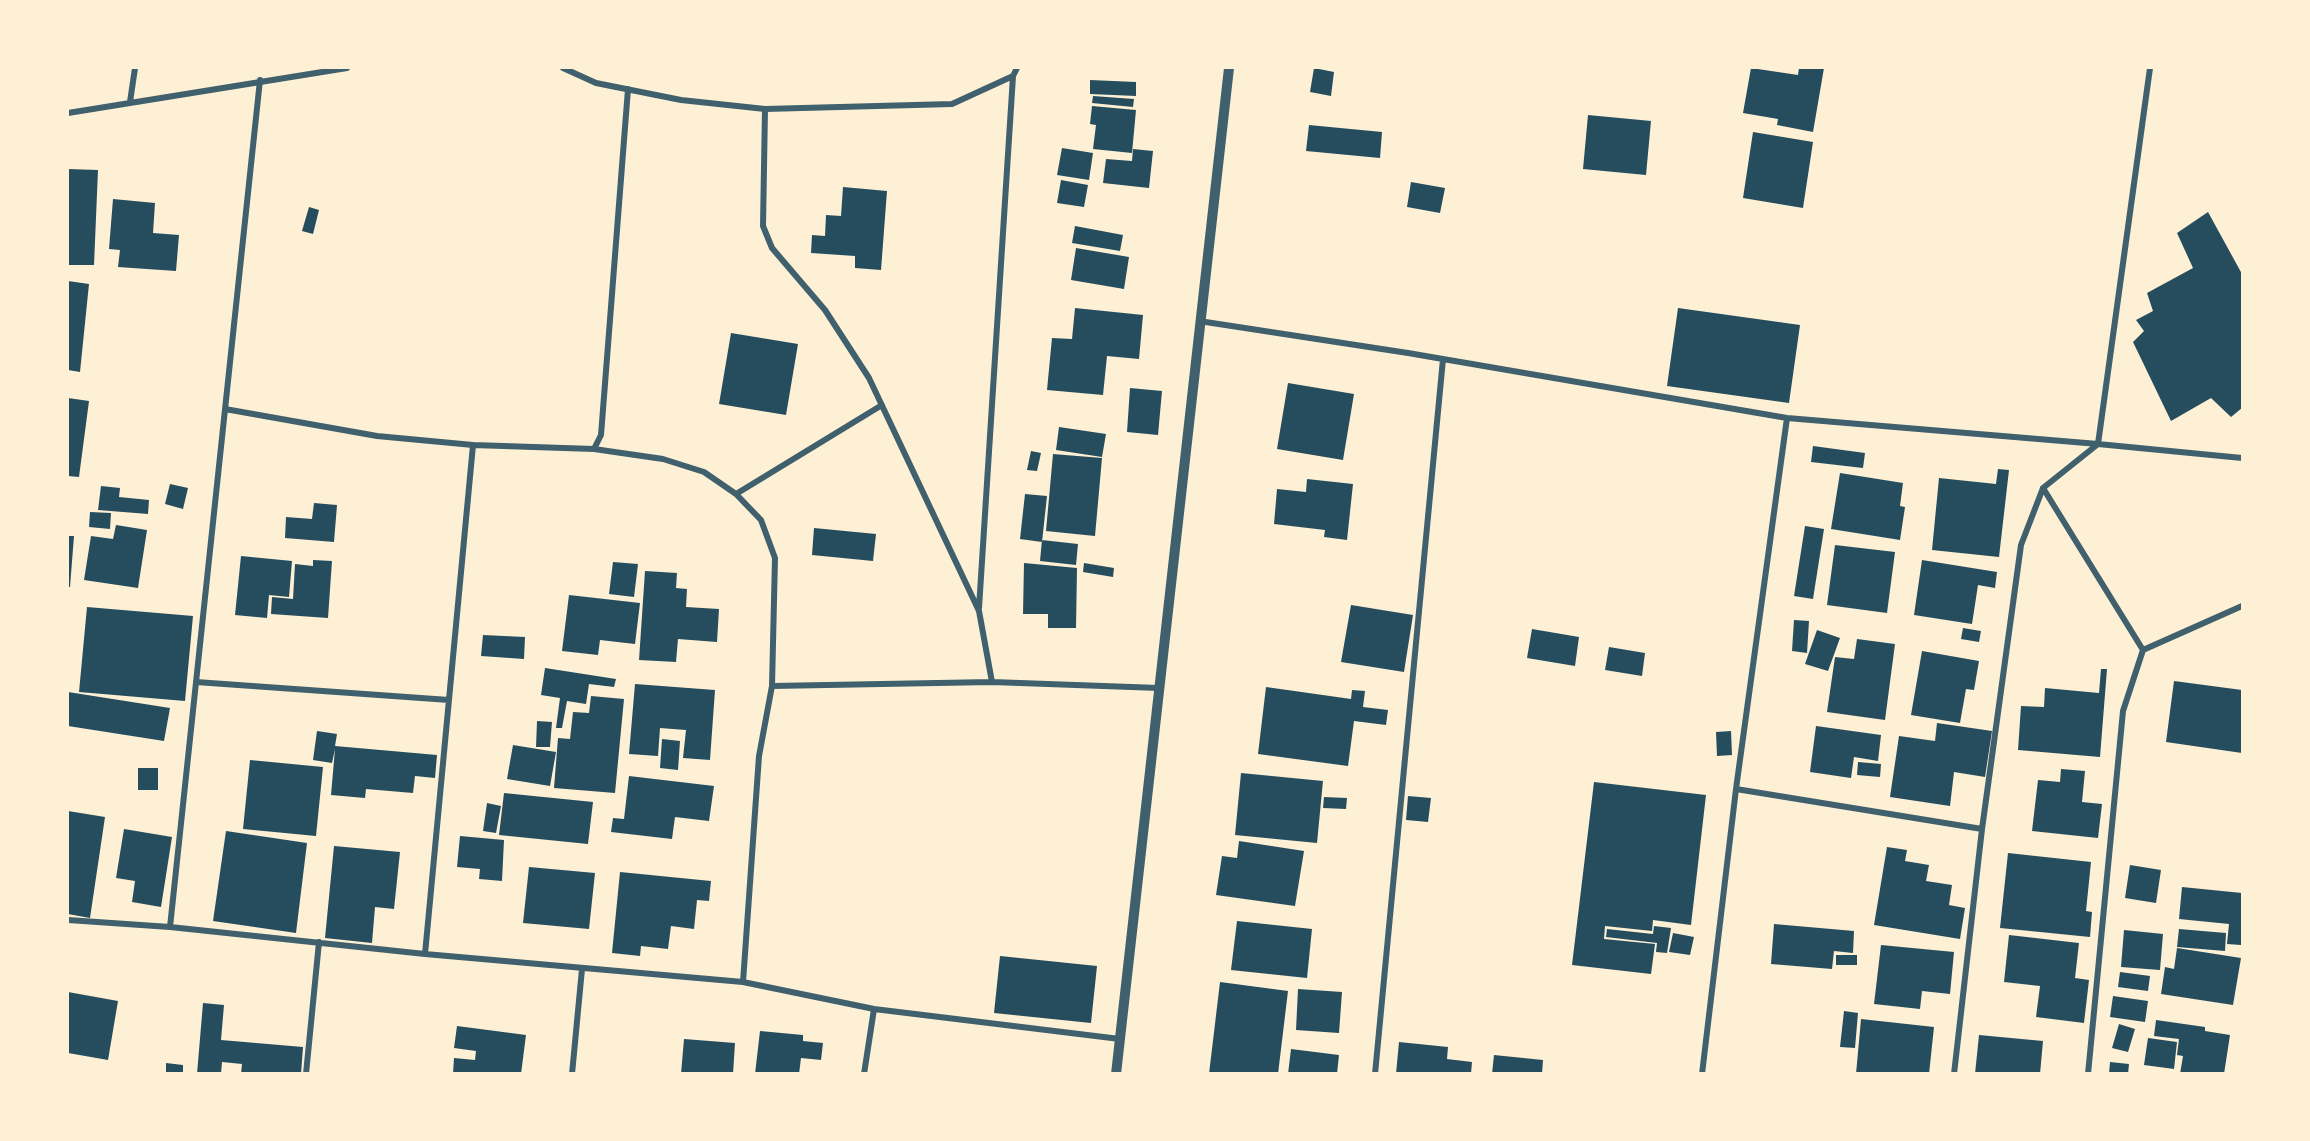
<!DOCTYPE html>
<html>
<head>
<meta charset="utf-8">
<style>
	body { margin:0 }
	#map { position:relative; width:2310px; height:1141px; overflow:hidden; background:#fdf0d5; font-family:Helvetica,sans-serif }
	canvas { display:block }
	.frame { position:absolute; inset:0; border:69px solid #fdf0d5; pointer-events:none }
</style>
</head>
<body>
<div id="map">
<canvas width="2310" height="1141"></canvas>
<div class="frame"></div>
</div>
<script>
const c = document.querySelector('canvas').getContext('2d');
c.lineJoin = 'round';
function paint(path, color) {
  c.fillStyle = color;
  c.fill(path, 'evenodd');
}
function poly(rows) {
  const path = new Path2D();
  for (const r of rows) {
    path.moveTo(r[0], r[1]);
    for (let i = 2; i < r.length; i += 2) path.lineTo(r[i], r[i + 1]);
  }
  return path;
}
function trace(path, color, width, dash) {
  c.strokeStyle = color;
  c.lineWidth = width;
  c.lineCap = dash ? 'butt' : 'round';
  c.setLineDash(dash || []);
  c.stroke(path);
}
paint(poly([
	[1314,68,1334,72,1331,96,1310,92],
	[1751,68,1798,75,1799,68,1824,68,1813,132,1777,125,1778,119,1743,113],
	[1090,80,1136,82,1136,96,1090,94],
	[1093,96,1134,99,1133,107,1092,103],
	[1092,106,1136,110,1132,153,1093,149,1096,125,1090,124],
	[1588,115,1651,121,1646,175,1583,169],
	[1309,125,1382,132,1380,158,1306,151],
	[1753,132,1813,142,1803,208,1743,198],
	[1062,148,1093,153,1089,180,1057,175],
	[1133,149,1153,151,1149,188,1103,183,1106,159,1132,161],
	[68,169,98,170,94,265,68,265],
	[1061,180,1088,185,1084,207,1057,203],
	[1411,182,1445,188,1440,213,1407,207],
	[843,187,887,191,881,270,855,268,855,256,811,253,812,235,825,236,826,215,841,216],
	[113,199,155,203,153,233,179,235,176,271,118,267,120,250,109,249],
	[309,207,319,210,313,234,302,231],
	[2208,212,2242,274,2242,408,2231,417,2211,398,2171,421,2133,342,2144,331,2136,320,2153,311,2147,293,2193,268,2177,233],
	[1075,226,1123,235,1120,251,1072,243],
	[1076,248,1129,257,1124,289,1071,280],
	[68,281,89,284,80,372,68,370],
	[1075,308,1143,315,1139,359,1107,356,1103,395,1047,390,1052,338,1072,339],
	[1678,308,1800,325,1789,403,1667,386],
	[731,333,798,344,786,415,719,404],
	[1288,383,1354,394,1343,460,1277,449],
	[1130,388,1162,391,1158,435,1127,432],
	[68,398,89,401,79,477,68,476],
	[1059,427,1106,434,1102,457,1056,450],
	[1813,446,1865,453,1863,468,1811,462],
	[1031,451,1041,453,1037,471,1027,470],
	[1053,454,1102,458,1095,536,1046,531],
	[1998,469,2009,470,1999,557,1932,550,1939,478,1996,484],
	[1840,473,1903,483,1900,506,1905,507,1900,540,1831,529],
	[1307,479,1353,484,1347,540,1324,537,1325,530,1274,524,1277,489,1306,492],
	[170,484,188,488,183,509,165,504],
	[101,486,120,488,119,497,149,500,148,514,98,510],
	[1025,494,1047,496,1042,542,1020,539],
	[314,503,337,505,334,542,285,538,286,517,312,519],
	[90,512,111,513,110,529,89,527],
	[116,525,147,530,138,588,84,580,91,536,113,539],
	[1805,526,1824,529,1813,599,1794,596],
	[814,528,876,534,873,561,812,555],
	[68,536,74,536,70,587,68,587],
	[1042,540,1078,544,1076,565,1040,561],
	[1835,545,1895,552,1887,613,1827,605],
	[241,556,292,561,289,597,269,595,267,618,235,615],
	[313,560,332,561,328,618,271,614,272,597,293,599,295,564,313,566],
	[1922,560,1997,572,1995,588,1978,585,1972,624,1914,615],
	[613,562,638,564,634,597,609,594],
	[1024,563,1077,568,1076,628,1048,628,1048,614,1023,614],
	[1084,563,1114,568,1113,577,1083,572],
	[645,571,677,573,676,588,687,589,686,607,719,609,717,642,678,639,676,662,639,660],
	[569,595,640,603,635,644,600,640,598,655,562,651],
	[1351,605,1413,615,1404,672,1341,662],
	[87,607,193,616,185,701,79,692],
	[1794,620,1809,621,1807,653,1792,651],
	[1963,628,1981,631,1979,642,1961,639],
	[1532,629,1579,637,1575,666,1527,658],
	[1817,630,1840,638,1828,671,1805,664],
	[483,635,525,637,524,659,481,656],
	[1857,639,1895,644,1885,720,1827,712,1835,657,1854,659],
	[1609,647,1645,653,1642,676,1605,670],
	[1922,651,1979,661,1974,690,1966,689,1960,723,1911,715],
	[545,668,616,679,614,687,589,684,586,704,567,701,562,728,556,728,560,698,541,695],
	[2101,669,2107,669,2100,757,2018,750,2021,706,2044,707,2045,688,2099,693],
	[2174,681,2242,690,2242,753,2166,742],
	[635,684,715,690,710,760,683,758,686,730,660,728,658,756,629,754],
	[1266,687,1351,699,1352,690,1365,691,1363,707,1388,710,1386,725,1354,721,1348,766,1258,754],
	[68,692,170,708,164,741,68,726],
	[591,696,624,699,615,793,554,788,558,738,570,739,573,712,589,713],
	[537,721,552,722,550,747,536,747],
	[1937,723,1992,731,1985,777,1954,772,1950,806,1890,797,1899,736,1935,741],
	[1816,726,1881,735,1878,761,1854,757,1851,778,1810,772],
	[317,731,337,734,335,746,437,755,435,778,415,776,413,793,366,789,365,798,331,795,335,749,332,763,313,760],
	[1731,731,1732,755,1717,756,1716,732],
	[662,739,680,741,678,770,660,768],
	[513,745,556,752,550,786,507,779],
	[250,760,323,767,316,836,243,829],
	[1858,762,1881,764,1880,777,1857,775],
	[138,768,158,768,158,790,138,790],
	[2061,769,2085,771,2082,802,2102,804,2098,838,2032,831,2038,780,2060,782],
	[1241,773,1323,781,1317,843,1235,835],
	[629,776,714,786,709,821,675,817,672,839,611,832,613,818,624,819],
	[1594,782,1706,795,1691,925,1653,920,1652,931,1605,926,1604,939,1655,944,1651,974,1572,965],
	[504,793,593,802,588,844,499,835],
	[1408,796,1431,798,1428,822,1406,820],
	[1324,797,1347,798,1346,809,1323,808],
	[487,803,501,806,496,833,483,831],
	[68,811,105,817,90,918,68,914],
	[124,829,172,837,161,907,132,902,135,881,116,878],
	[226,831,307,843,296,933,213,921],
	[460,836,504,840,502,881,479,879,480,869,457,867],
	[1239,841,1304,851,1295,906,1216,895,1222,856,1237,858],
	[334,846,400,852,394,909,375,907,372,943,325,938],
	[1887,847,1907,850,1905,861,1929,865,1926,881,1952,885,1949,905,1965,908,1960,939,1874,925],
	[2008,853,2091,862,2086,911,2092,912,2090,937,2000,928],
	[2130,865,2161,870,2156,903,2125,898],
	[529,867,595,873,589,929,523,923],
	[620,872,711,881,709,901,697,900,694,929,671,926,668,949,641,946,640,956,612,953],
	[2182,887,2242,893,2241,945,2227,944,2229,924,2179,919],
	[1237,921,1312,929,1307,978,1231,970],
	[1774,924,1854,931,1853,953,1834,951,1832,969,1771,964],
	[1654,926,1671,928,1667,953,1656,952,1657,943,1606,937,1607,929,1653,934],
	[2179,929,2226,933,2225,951,2177,947],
	[2124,930,2163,934,2160,970,2121,967],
	[1673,933,1694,937,1690,955,1669,952],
	[2009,935,2079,943,2075,978,2089,980,2084,1023,2036,1017,2040,986,2004,982],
	[1881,945,1954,952,1950,994,1922,991,1920,1009,1874,1004],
	[2177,948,2241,958,2233,1005,2161,994,2165,967,2174,969],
	[1836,955,1857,955,1857,965,1836,965],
	[1000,956,1097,966,1091,1023,994,1013],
	[2120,972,2150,976,2148,991,2118,987],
	[1220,982,1288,991,1278,1074,1209,1074],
	[1298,989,1342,992,1339,1033,1296,1030],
	[68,992,118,1001,108,1060,68,1053],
	[2113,996,2148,1001,2145,1022,2110,1017],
	[203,1003,224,1005,221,1040,303,1047,301,1074,241,1074,242,1064,222,1062,221,1074,197,1074],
	[1844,1011,1858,1013,1855,1048,1840,1047],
	[1861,1019,1934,1027,1929,1074,1856,1074],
	[2156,1020,2205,1027,2205,1031,2230,1035,2224,1074,2180,1074,2183,1056,2177,1055,2179,1039,2154,1036],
	[2119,1024,2135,1029,2128,1052,2112,1048],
	[457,1026,526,1035,521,1074,453,1074,454,1058,475,1060,476,1051,454,1048],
	[760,1031,803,1035,803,1041,823,1043,821,1060,801,1058,799,1074,755,1074],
	[1979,1035,2043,1041,2040,1074,1975,1074],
	[2148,1038,2177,1042,2174,1069,2144,1065],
	[684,1039,735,1043,733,1074,681,1074],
	[1399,1042,1448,1047,1447,1059,1472,1062,1471,1074,1396,1074],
	[1291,1049,1339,1055,1337,1074,1288,1074],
	[1494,1055,1543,1060,1542,1074,1492,1074],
	[2110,1062,2129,1064,2128,1074,2109,1074],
	[166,1063,183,1065,183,1074,166,1074]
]), '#264d5e');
trace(poly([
	[563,68,596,83,681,100,765,109,952,104,1013,76,1017,68],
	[130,102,135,68],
	[765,109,763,226,772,248,825,310,869,378,979,611,992,682,1159,688],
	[68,113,347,68],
	[1199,321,1408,353,1787,418,2098,444,2150,68],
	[225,409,377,436,473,445],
	[594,449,663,459,704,472,736,494,761,520,775,558,772,686,759,756,743,982],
	[2043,488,2143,650],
	[736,494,882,405],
	[979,608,1013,76],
	[196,682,449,700],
	[772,686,992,682],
	[1736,789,1982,829],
	[68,920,170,927,425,954,743,982,874,1009,1120,1039],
	[170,927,260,80],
	[425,954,473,445,594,449,601,435,628,89],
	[306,1074,319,942],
	[572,1074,582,969],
	[864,1074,874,1009],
	[1375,1074,1443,359],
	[1702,1074,1736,789,1787,418],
	[1954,1074,1982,829,2021,545,2043,488,2098,444,2242,458],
	[2088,1074,2123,711,2143,650,2242,606]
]), '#3f606c', 6);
trace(poly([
	[1116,1074,1229,68]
]), '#3f606c', 10);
</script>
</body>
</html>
